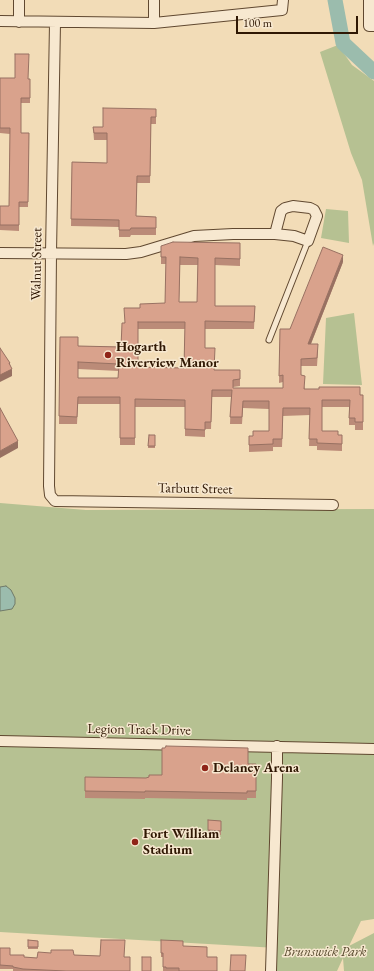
<!DOCTYPE html>
<html>
<head>
<meta charset="utf-8">
<style>
	body { margin:0 }
	#map { position:relative; width:374px; height:971px; overflow:hidden; background:#f2dcb7; font-family:"EB Garamond",serif }
	canvas { display:block }
	.scale { position:absolute; left:236px; top:16px; width:122px; height:18px; box-sizing:border-box; border:2px solid #2f1703; border-top:0; padding-left:5px; font-size:12px; line-height:14px; white-space:nowrap; color:#2f1703; -webkit-text-stroke:3px #f7e8d0; paint-order:stroke }
</style>
</head>
<body>
<div id="map">
<canvas width="374" height="971"></canvas>
<div class="scale">100 m</div>
</div>
<script>
const c = document.querySelector('canvas').getContext('2d');
c.lineJoin = 'round';
function paint(path, color) {
  c.fillStyle = color;
  c.fill(path, 'evenodd');
}
function poly(rows) {
  const path = new Path2D();
  for (const r of rows) {
    path.moveTo(r[0], r[1]);
    for (let i = 2; i < r.length; i += 2) path.lineTo(r[i], r[i + 1]);
  }
  return path;
}
function trace(path, color, width, dash) {
  c.strokeStyle = color;
  c.lineWidth = width;
  c.lineCap = dash ? 'butt' : 'round';
  c.setLineDash(dash || []);
  c.stroke(path);
}
function drawText(font, color, halo, rows, align = 'center') {
  c.font = font + ' "EB Garamond",serif';
  c.lineWidth = 3;
  c.setLineDash([]);
  c.textBaseline = 'middle';
  c.strokeStyle = halo;
  c.fillStyle = color;
  for (const [text, x, y, turn = 0] of rows) {
    c.save();
    c.translate(x, y);
    c.rotate((+turn || 0) * Math.PI / 180);
    c.textAlign = isNaN(turn) ? turn : align;
    if (halo) c.strokeText(text, 0, 0);
    c.fillText(text, 0, 0);
    c.restore();
  }
}
paint(poly([
	[338,45,352,65,374,81,374,243,373,246,362,180,351,153,320,52],
	[326,209,348,211,349,243,321,238],
	[354,313,362,385,323,384,326,318],
	[0,503,86,510,374,509,374,919,361,921,349,946,374,933,374,971,344,971,343,958,337,971,276,971,277,948,0,932]
]), '#b6c192');
const water = poly([
	[6,586,11,590,15,598,15,604,12,609,0,611,0,587,6,586]
]);
paint(water, '#9bbcad');
trace(water, '#707a69', 1);
trace(poly([
	[335,0,343,43,374,72]
]), '#9bbcad', 15);
const service = poly([
	[269,340,308,241]
]);
const minor = poly([
	[154,0,154,23],
	[369,0,369,26,374,26],
	[0,21,154,23,282,10,283,0],
	[19,22,19,0],
	[55,23,51,253,49,486,50,495,55,501,333,505],
	[0,253,126,254,141,252,194,236,233,234,275,234,281,211,285,208,293,206,310,208,314,210,317,216,308,241,294,236,275,234],
	[0,741,374,749],
	[271,971,277,778,277,746]
]);
trace(service, '#604830', 7);
trace(minor, '#604830', 12);
trace(service, '#f7e8d0', 5);
trace(minor, '#f7e8d0', 10);
paint(poly([
	[0,78,30,79,30,103,21,103,21,133,29,133,28,207,19,207,19,231,0,230,0,206,9,206,10,134,0,133],
	[156,109,156,124,151,124,150,183,137,183,136,216,156,217,156,235,131,235,130,237,119,237,119,227,71,226,72,162,107,163,107,140,94,140,93,127,103,127],
	[240,243,240,266,215,265,215,306,255,306,254,329,205,329,205,348,214,370,240,370,240,386,233,387,233,388,283,388,283,382,279,383,280,329,290,329,343,262,311,344,318,351,317,366,301,366,301,375,305,389,363,395,363,430,355,430,355,425,349,425,349,407,322,407,322,431,338,435,342,435,342,451,317,450,317,446,309,446,310,415,283,416,282,447,273,447,273,451,249,452,249,436,253,436,269,431,269,409,243,408,242,424,230,424,231,397,212,397,211,429,205,429,205,437,185,436,185,407,135,407,135,445,120,445,120,404,78,404,77,424,59,424,60,337,78,346,121,347,124,323,140,308,165,303,166,264,161,264,161,246],
	[180,265,198,265,197,302,179,302],
	[138,329,185,329,184,368,138,367],
	[78,369,119,371,118,378,78,378],
	[149,435,155,435,155,448,148,448],
	[248,764,256,764,256,798,247,798,247,800,145,798,145,799,85,798,85,777,146,778],
	[208,820,221,821,221,835,208,834],
	[28,940,38,941,38,949,28,949],
	[161,940,183,946,207,957,217,971,163,971,163,957,161,957],
	[0,948,10,955,24,957,37,958,74,955,125,957,130,971,13,971,13,969,0,969]
]), '#bb8b78');
paint(poly([
	[343,255,343,262,308,351,308,344],
	[9,363,10,363,10,370,12,369,12,376,0,382,0,375],
	[18,441,18,448,0,458,0,451]
]), '#987162');
const building = poly([
	[15,54,29,54,28,79,30,79,30,98,21,98,21,133,29,133,28,202,19,202,19,225,0,225,0,206,9,206,10,128,0,128,0,78,15,78,15,54],
	[103,108,156,109,156,117,151,117,150,176,137,176,136,216,156,217,156,228,131,228,130,230,119,230,119,220,71,219,72,162,107,163,107,133,94,133,93,127,103,127,103,108],
	[173,242,240,243,240,259,215,258,215,306,255,306,254,322,205,321,205,348,215,348,214,370,240,370,240,379,233,380,233,388,283,388,283,375,279,376,280,329,290,329,323,247,343,255,308,344,318,344,317,358,301,359,301,375,305,376,304,389,319,389,319,387,360,387,360,395,363,395,363,422,355,422,355,418,349,418,350,400,322,400,322,431,338,431,338,435,342,435,342,444,317,443,317,439,309,439,310,408,283,408,282,439,273,439,273,444,249,445,249,436,253,436,253,431,269,431,269,401,243,401,242,417,230,417,232,390,212,390,211,422,205,422,205,430,185,429,185,400,135,399,135,438,120,438,120,397,78,397,77,417,59,416,60,337,78,337,78,346,121,347,122,323,125,323,124,308,140,308,140,304,165,303,166,257,161,257,161,246,173,242],
	[180,257,198,258,197,302,179,302,180,257],
	[138,322,185,322,184,368,138,367,138,322],
	[78,362,119,364,118,378,78,378,78,362],
	[0,348,10,363,9,363,12,369,0,375,0,348],
	[0,408,18,441,0,451,0,408],
	[149,435,155,435,155,446,148,446,149,435],
	[166,746,248,748,248,764,256,764,256,791,247,791,247,793,145,791,145,792,85,791,85,777,146,778,149,777,149,775,162,775,162,748,165,748,166,746],
	[208,820,221,821,221,831,208,830,208,820],
	[28,940,38,941,38,947,28,947,28,940],
	[101,940,125,940,124,957,130,957,130,971,66,971,23,969,13,967,13,966,0,965,0,948,10,948,10,955,24,955,24,957,37,958,38,952,51,953,51,950,73,950,74,955,100,956,101,940],
	[161,940,183,941,183,946,207,947,207,957,217,957,217,971,179,971,179,968,166,968,166,967,163,967,163,953,161,953,161,940],
	[231,955,246,955,245,971,230,971,231,955],
	[142,957,151,957,151,971,142,971,142,957]
]);
paint(building, '#d9a28c');
trace(building, '#987162', 1);
for (const [x, y, r, color] of [
	[108,355,4,"#8f2418"],
	[205,768,4,"#8f2418"],
	[135,842,4,"#8f2418"]
]) {
  const dot = new Path2D();
  dot.arc(x, y, r, 0, 2 * Math.PI);
  c.fillStyle = color;
  c.fill(dot);
  trace(dot, '#f7e8d0', 1.5);
}
drawText('14px', '#2f1703', '#f7e8d0', [
	["Walnut Street",37,264,-89],
	["Tarbutt Street",195,489,1],
	["Legion Track Drive",139,730,1]
]);
drawText('bold 14px', '#2f1703', '#f7e8d0', [
	["Hogarth",116,347],
	["Riverview Manor",116,363],
	["Delaney Arena",213,768],
	["Fort William",143,834],
	["Stadium",143,850]
], 'left');
drawText('italic 14px', '#584a2e', '#f7e8d0', [
	["Brunswick Park",325,952]
]);
</script>
</body>
</html>
